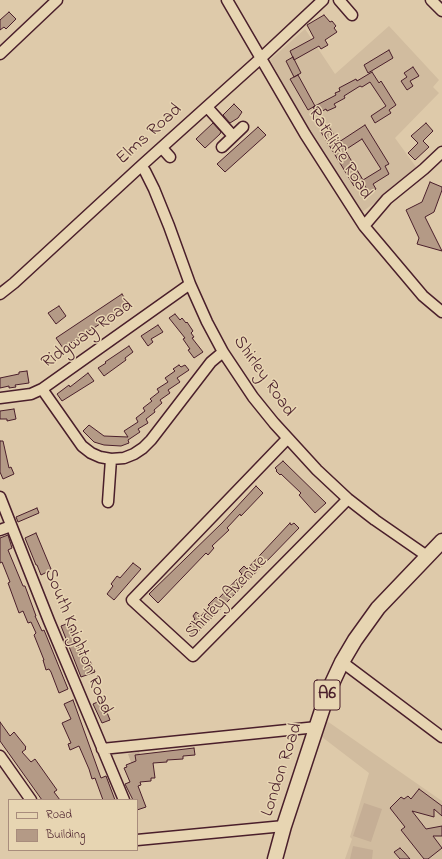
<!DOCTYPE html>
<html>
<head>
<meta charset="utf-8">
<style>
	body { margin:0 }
	#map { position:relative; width:442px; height:859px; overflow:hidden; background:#decaaa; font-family:"Indie Flower",sans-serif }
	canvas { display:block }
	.legend { position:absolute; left:8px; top:799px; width:130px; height:52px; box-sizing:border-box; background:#e7d5b2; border:1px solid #a88c7c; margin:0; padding:5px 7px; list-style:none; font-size:12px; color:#4a1f2b }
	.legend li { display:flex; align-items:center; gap:8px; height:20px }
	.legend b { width:20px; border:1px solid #a88c7c }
</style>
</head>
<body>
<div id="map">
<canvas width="442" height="859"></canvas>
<ul class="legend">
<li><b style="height:5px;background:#e7d5b2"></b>Road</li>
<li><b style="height:11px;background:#b49a86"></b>Building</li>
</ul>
</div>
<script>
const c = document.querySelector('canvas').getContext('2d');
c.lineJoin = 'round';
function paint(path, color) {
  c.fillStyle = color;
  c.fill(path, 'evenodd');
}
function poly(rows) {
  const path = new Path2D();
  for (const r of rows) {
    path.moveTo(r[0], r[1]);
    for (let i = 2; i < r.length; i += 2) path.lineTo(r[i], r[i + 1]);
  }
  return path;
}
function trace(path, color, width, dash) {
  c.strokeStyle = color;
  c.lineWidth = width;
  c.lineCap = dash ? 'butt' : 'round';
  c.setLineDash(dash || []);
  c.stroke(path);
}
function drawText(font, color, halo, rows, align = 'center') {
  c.font = font + ' "Indie Flower",sans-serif';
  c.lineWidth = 3;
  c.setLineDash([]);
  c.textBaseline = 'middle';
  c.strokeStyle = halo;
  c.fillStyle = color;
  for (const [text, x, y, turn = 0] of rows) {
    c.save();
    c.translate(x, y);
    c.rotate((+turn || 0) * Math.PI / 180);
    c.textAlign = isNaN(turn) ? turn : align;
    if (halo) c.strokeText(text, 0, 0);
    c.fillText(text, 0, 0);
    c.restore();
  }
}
paint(poly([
	[389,26,439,80,433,87,439,93,395,138,416,167,404,178,403,182,362,212,310,132,270,60,305,29,335,74],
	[327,721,442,801,442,859,345,859,352,839,350,837,369,773,322,737]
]), '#d1bc9f');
paint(poly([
	[139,752,140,754,135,755,136,762,132,765,128,754],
	[364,803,382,809,371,842,353,836],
	[353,846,373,850,372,859,350,859]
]), '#c5ae95');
const building = poly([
	[9,12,16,19,6,29,4,27,0,30,0,20,9,12],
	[324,15,330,22,332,21,336,26,334,28,337,32,325,40,328,45,321,49,319,46,294,60,290,51,314,38,307,25,324,15],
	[389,50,393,58,368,73,364,65,389,50],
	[293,57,301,73,294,77,286,61,293,57],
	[413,67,419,76,410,81,413,86,407,90,401,81,407,77,404,73,413,67],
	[372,72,379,83,381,81,396,105,389,110,391,113,375,123,371,116,386,106,370,82,362,87,360,86,344,96,345,98,334,104,336,107,327,111,326,109,317,114,313,107,336,95,335,93,340,91,339,88,356,79,357,81,372,72],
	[298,75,315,106,308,110,290,79,298,75],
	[234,104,242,112,238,118,230,123,223,115,234,104],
	[213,123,221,132,220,134,205,148,196,139,213,123],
	[426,123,433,131,423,141,429,147,415,160,408,153,418,143,411,136,426,123],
	[365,125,389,164,385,166,389,174,373,184,376,189,369,193,362,181,354,186,321,132,329,127,339,142,365,125],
	[362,139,381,169,363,180,345,150,362,139],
	[258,127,266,135,225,172,217,164,258,127],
	[430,182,442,187,442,190,434,212,425,217,442,251,417,244,419,238,406,210,422,202,430,182],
	[122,294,129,305,63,348,56,338,122,294],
	[59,306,66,316,56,324,48,313,59,306],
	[175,314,180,320,182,318,186,323,187,322,193,331,191,333,194,337,192,338,203,352,194,358,188,350,190,349,183,339,185,338,169,318,175,314],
	[158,325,163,332,151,339,153,342,148,346,141,336,158,325],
	[129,346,133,352,125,358,126,360,104,376,98,368,106,363,105,362,129,346],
	[179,365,181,367,185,365,189,370,177,378,180,382,168,390,170,393,160,400,162,403,154,410,155,412,146,419,148,423,138,429,140,432,128,440,129,443,121,446,104,445,94,442,83,431,89,425,104,436,128,437,124,431,138,422,136,418,145,411,143,408,152,401,150,399,159,392,157,389,168,382,165,378,175,371,173,369,179,365],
	[27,371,29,383,15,385,16,387,9,388,9,386,0,388,0,378,19,374,19,372,27,371],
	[88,373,94,381,62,401,57,394,69,385,70,387,88,373],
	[14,409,16,419,7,421,7,419,0,419,0,411,14,409],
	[0,441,3,441,9,468,11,467,14,474,3,479,0,472,0,441],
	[283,461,326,503,315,513,299,495,301,493,281,474,280,475,276,471,277,470,275,468,283,461],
	[256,486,263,493,241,516,240,514,227,528,229,530,212,546,214,548,208,555,206,553,158,603,149,594,222,523,256,486],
	[37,508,39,513,18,522,16,517,37,508],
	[290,523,291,525,294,523,299,528,193,637,185,629,195,619,193,616,196,612,201,616,210,606,208,605,216,597,218,599,242,574,239,571,244,566,247,569,290,523],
	[36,533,51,569,49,570,49,571,41,575,37,565,36,565,25,538,36,533],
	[8,535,12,548,8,550,23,586,25,586,36,616,35,616,42,631,44,630,68,689,59,693,51,672,49,669,46,670,43,660,44,660,34,635,36,633,31,622,28,623,23,611,19,613,8,583,10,582,2,562,0,563,0,538,8,535],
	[133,563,141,569,114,600,107,594,113,586,111,584,117,576,120,578,133,563],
	[69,623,85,663,90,661,95,672,81,677,61,626,69,623],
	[73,700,101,778,106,776,115,800,103,800,95,778,92,779,89,769,79,746,70,750,68,744,71,743,62,723,71,719,64,704,73,700],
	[102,700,110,720,102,723,93,704,102,700],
	[0,722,10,736,14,732,26,747,25,748,26,749,22,752,31,762,35,759,57,790,54,792,60,800,42,800,0,741,0,722],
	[194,748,195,755,183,756,183,759,167,760,167,762,153,763,155,778,151,778,151,781,140,782,141,785,138,786,146,807,137,810,137,800,133,800,125,784,130,782,124,768,127,767,126,765,136,761,135,755,194,748],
	[419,789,442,806,442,816,434,809,434,817,412,811,426,829,442,826,442,836,433,836,442,848,428,859,424,859,401,830,405,827,390,808,401,797,404,799,408,796,411,799,419,789],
	[400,848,404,852,410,859,400,859,394,852,400,848]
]);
paint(building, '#b49a86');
trace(building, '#4a1f2b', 1);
const minor = poly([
	[227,0,305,134,364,226,423,296,442,312],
	[339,0,352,15],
	[431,0,442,11],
	[0,54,57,0],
	[207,107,233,136],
	[222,147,243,127],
	[162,148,170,157],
	[141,166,145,171,154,189,169,226,190,284,207,322,223,352,253,397,274,423,317,470,348,499,375,520,427,556],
	[364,226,387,199,424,169,442,152],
	[0,294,14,283,141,166,261,58,323,0],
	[42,389,82,446,91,453,100,457,111,459,124,458,134,454,143,448,151,440,211,362,223,352],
	[0,398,31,394,42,389,190,284],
	[287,439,132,600,193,656,348,499],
	[0,497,49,621,124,800],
	[108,502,111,459],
	[0,530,11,526],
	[342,662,442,737],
	[102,749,317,727],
	[0,756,31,800],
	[137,840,284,826]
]);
const highway = poly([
	[275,859,284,826,328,692,342,662,355,640,378,608,442,541]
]);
trace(minor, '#4a1f2b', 13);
trace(highway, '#4a1f2b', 17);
trace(minor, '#e7d5b2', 10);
trace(highway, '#e7d5b2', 14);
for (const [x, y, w] of [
	[327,695,26]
]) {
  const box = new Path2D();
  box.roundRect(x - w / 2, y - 15, w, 30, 3);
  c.fillStyle = '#e7d5b2';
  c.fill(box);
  trace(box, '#4a1f2b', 1);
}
drawText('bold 17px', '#4a1f2b', null, [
	["A6",327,695]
]);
drawText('18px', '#4a1f2b', '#e7d5b2', [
	["Elms Road",150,135,-42],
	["Ratcliffe Road",339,154,58],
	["Ridgway Road",88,335,-35],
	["Shirley Road",263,377,55],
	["Shirley Avenue",227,598,-46],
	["South Knighton Road",77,642,68],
	["London Road",283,770,-72]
]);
</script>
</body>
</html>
